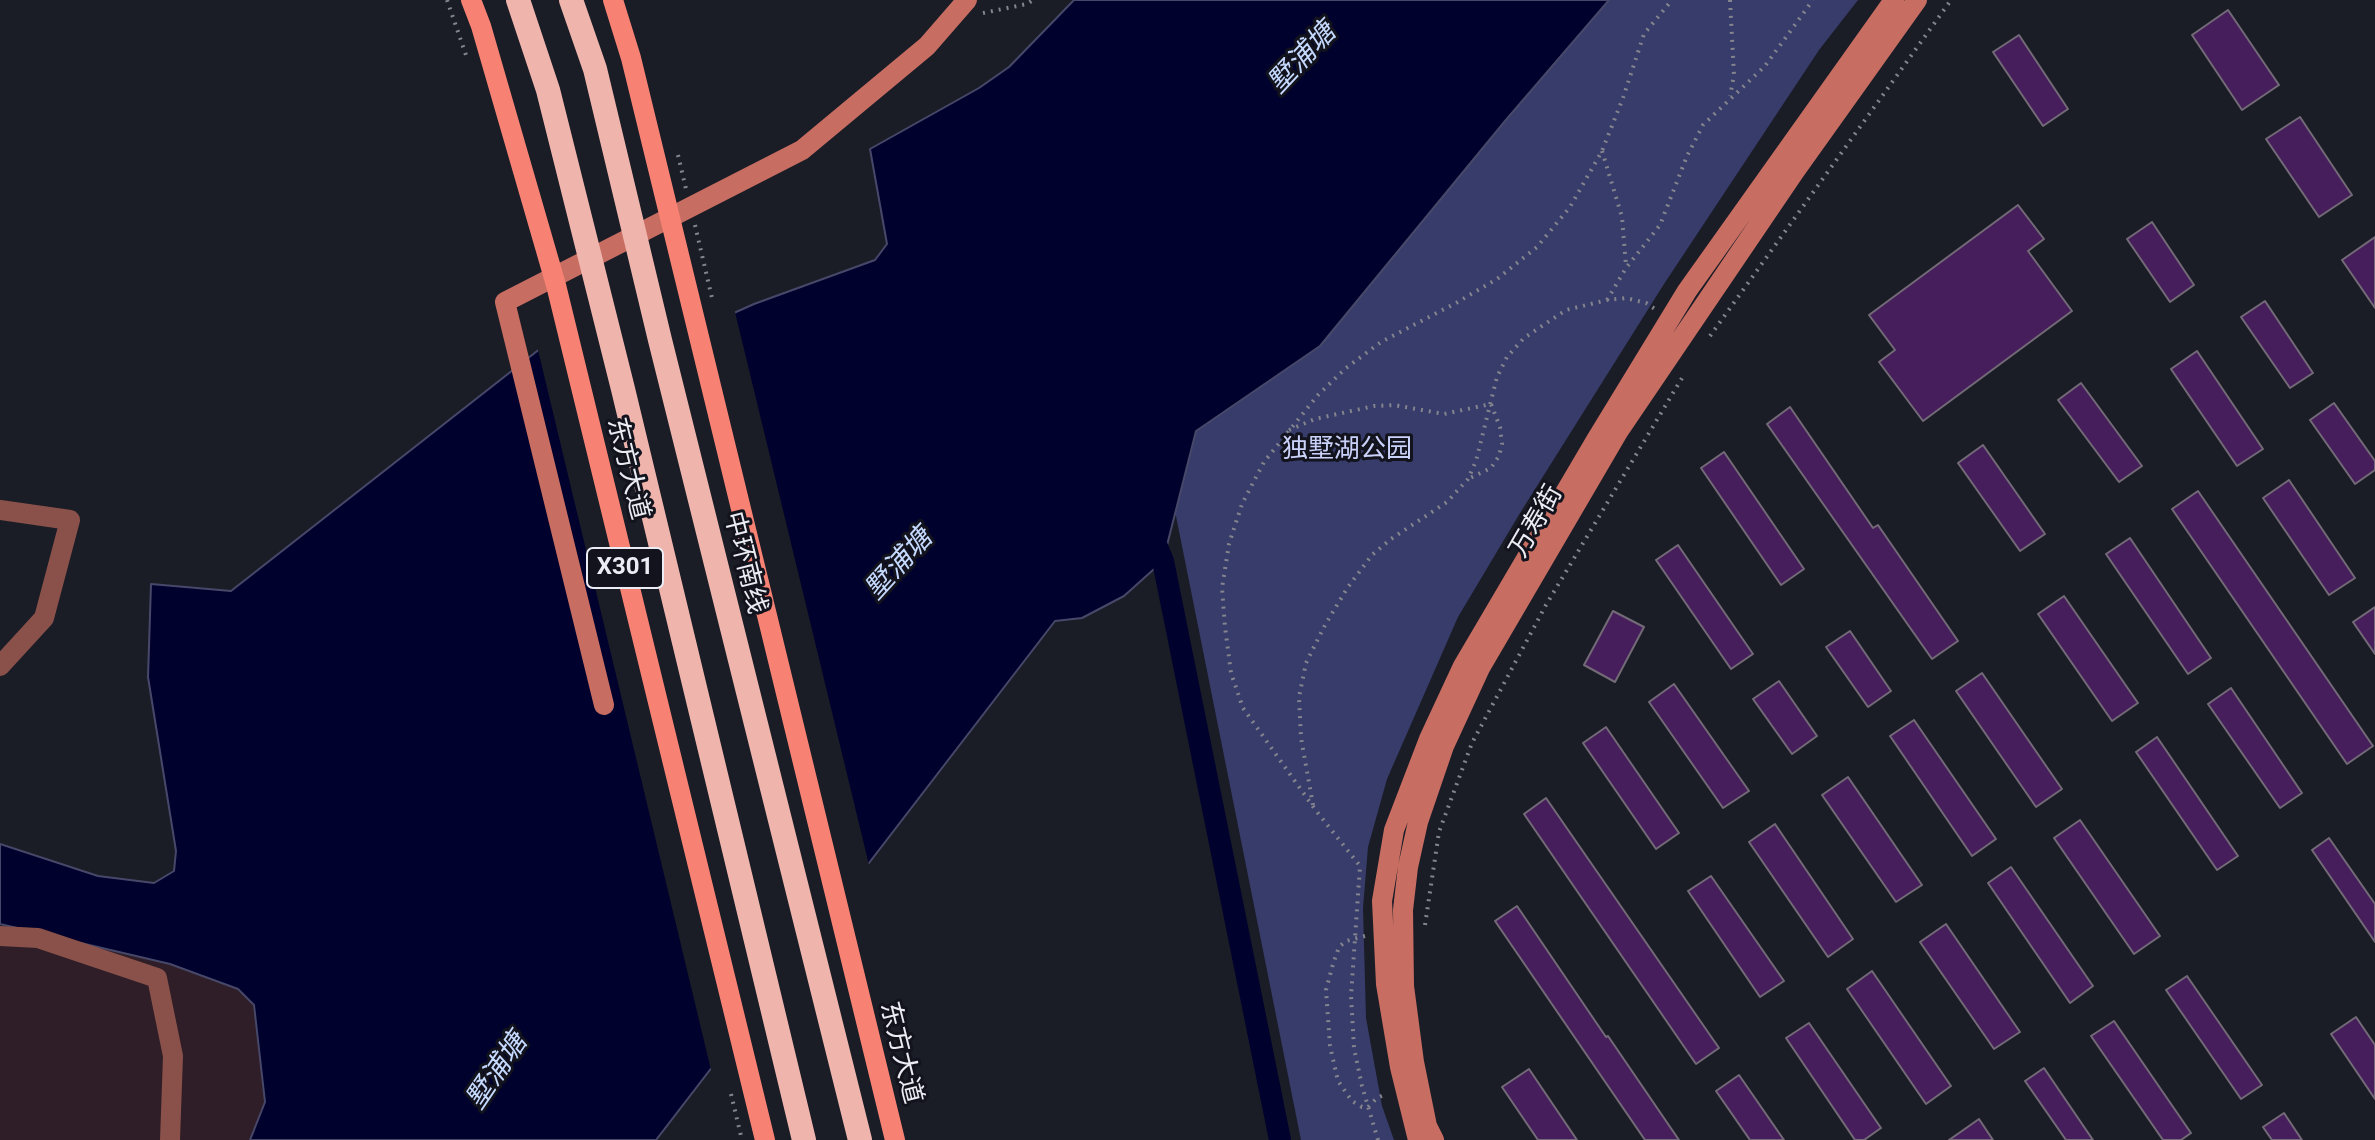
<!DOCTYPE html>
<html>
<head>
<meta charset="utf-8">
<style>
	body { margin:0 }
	canvas { display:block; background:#1a1c26 }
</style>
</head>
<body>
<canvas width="2375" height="1140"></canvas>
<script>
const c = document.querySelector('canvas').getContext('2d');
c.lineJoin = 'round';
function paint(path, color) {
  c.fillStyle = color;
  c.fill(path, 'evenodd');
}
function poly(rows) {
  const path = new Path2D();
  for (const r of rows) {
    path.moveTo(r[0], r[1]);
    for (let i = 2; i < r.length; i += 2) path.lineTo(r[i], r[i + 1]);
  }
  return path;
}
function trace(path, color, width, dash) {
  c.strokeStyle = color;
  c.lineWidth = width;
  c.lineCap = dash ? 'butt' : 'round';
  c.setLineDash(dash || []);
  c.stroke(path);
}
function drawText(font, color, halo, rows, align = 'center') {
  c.font = font + ' Roboto,"Noto Sans SC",sans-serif';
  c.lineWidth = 6;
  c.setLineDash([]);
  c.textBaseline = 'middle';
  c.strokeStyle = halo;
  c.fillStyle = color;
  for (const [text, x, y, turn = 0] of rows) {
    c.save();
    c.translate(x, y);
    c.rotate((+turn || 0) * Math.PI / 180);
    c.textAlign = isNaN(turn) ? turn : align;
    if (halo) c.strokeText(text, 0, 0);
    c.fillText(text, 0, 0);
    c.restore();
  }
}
paint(poly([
	[3,925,170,964,238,989,254,1005,265,1102,250,1140,0,1140,0,934]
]), '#2f1e27');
paint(poly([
	[1527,0,1858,0,1819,50,1664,284,1520,513,1458,617,1387,779,1368,847,1363,908,1366,1018,1382,1106,1394,1140,1301,1140,1176,516,1148,455]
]), '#373c6b');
const water = poly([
	[1074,0,1609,0,1505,121,1320,346,1196,431,1163,561,1124,596,1082,618,1055,621,656,1140,250,1140,265,1102,254,1005,238,989,170,964,0,924,0,844,98,876,154,883,174,871,176,851,148,677,151,584,231,591,578,319,599,437,690,417,698,329,754,304,875,260,887,244,870,149,979,88,1009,67,1074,0]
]);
paint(water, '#00022d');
trace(water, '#474869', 2);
paint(poly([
	[734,308,870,869,712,1074,537,346,576,315,581,315,603,432,686,414,694,327]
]), '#1a1c26');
trace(poly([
	[1152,535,1163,561,1280,1140]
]), '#00022d', 22);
const building = poly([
	[2228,10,2279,85,2242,110,2192,35,2228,10],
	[2019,35,2068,109,2043,126,1993,52,2019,35],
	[2300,117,2352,195,2319,217,2266,139,2300,117],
	[2018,205,2044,239,2028,251,2072,311,1923,421,1879,362,1895,350,1869,315,2018,205],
	[2152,222,2194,285,2170,302,2127,239,2152,222],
	[2375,237,2375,308,2342,260,2375,237],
	[2265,301,2313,373,2290,388,2241,317,2265,301],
	[2197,351,2263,449,2237,466,2171,369,2197,351],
	[2081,383,2142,466,2119,482,2058,400,2081,383],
	[2334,403,2375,461,2375,470,2355,484,2310,420,2334,403],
	[1790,407,1873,528,1878,525,1958,641,1932,659,1767,424,1790,407],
	[1983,445,2045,534,2020,551,1958,463,1983,445],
	[1724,452,1804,569,1781,585,1701,468,1724,452],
	[2289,480,2355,578,2329,595,2263,498,2289,480],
	[2198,491,2373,746,2347,764,2172,509,2198,491],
	[2130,538,2211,658,2188,674,2106,554,2130,538],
	[1678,545,1753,654,1731,669,1656,560,1678,545],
	[2064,596,2138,703,2112,721,2038,614,2064,596],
	[2375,607,2375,654,2353,622,2375,607],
	[1613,611,1644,627,1615,682,1584,665,1613,611],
	[1850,631,1891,691,1868,707,1826,647,1850,631],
	[1982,673,2062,789,2036,807,1956,691,1982,673],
	[1779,681,1817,736,1792,754,1753,699,1779,681],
	[1674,684,1749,791,1723,808,1649,702,1674,684],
	[2231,688,2302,793,2280,808,2208,704,2231,688],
	[1914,720,1996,839,1972,856,1890,736,1914,720],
	[1606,727,1679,833,1656,849,1583,743,1606,727],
	[2157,737,2238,856,2217,870,2136,752,2157,737],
	[1848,777,1922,885,1896,902,1822,795,1848,777],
	[1546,798,1719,1048,1696,1064,1524,814,1546,798],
	[2080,820,2160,936,2134,954,2054,838,2080,820],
	[1775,824,1853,939,1828,957,1749,842,1775,824],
	[2329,838,2375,904,2375,942,2312,850,2329,838],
	[2011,867,2093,986,2070,1003,1988,883,2011,867],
	[1711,876,1784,981,1760,997,1688,891,1711,876],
	[1517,906,1606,1037,1608,1036,1679,1140,1645,1140,1495,921,1517,906],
	[1946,924,2020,1032,1994,1049,1920,942,1946,924],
	[1872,971,1951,1086,1926,1104,1847,989,1872,971],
	[2187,976,2262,1085,2241,1099,2166,990,2187,976],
	[2356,1017,2375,1045,2375,1099,2331,1034,2356,1017],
	[2114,1021,2191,1133,2181,1140,2163,1140,2091,1036,2114,1021],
	[1809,1023,1881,1128,1864,1140,1855,1140,1786,1038,1809,1023],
	[2044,1068,2093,1140,2066,1140,2025,1081,2044,1068],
	[1529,1069,1577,1140,1538,1140,1502,1087,1529,1069],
	[1739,1075,1784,1140,1750,1140,1716,1091,1739,1075],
	[2284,1113,2302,1140,2272,1140,2263,1127,2284,1113],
	[1979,1119,1993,1140,1949,1140,1979,1119]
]);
paint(building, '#471e5c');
trace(building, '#726a76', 2);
trace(poly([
	[447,0,467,58],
	[1730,0,1734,75,1730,96],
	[983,13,1027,4,1033,0],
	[1602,151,1622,217,1626,266],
	[678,155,686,189],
	[695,225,712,298],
	[1607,300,1626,268,1660,225,1687,156,1703,125,1765,66,1813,0],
	[1710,336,1951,0],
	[1289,430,1315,419,1374,406,1394,405,1444,414,1491,404,1500,427,1502,444,1499,456,1491,468,1470,478],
	[1313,805,1301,738,1299,697,1306,663,1325,625,1348,587,1372,555,1391,539,1447,502,1468,479,1476,461,1497,377,1507,357,1524,338,1566,310,1607,300,1626,298,1646,303,1655,309],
	[1425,925,1439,832,1472,743,1546,605,1685,373],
	[1365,936,1346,941,1339,947,1333,964,1326,990,1330,1046,1338,1081,1352,1101,1362,1107,1368,1107,1377,1098,1386,1094],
	[731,1094,742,1140],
	[1378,1140,1362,1086,1354,1048,1351,996,1360,866,1314,808,1243,708,1231,673,1225,627,1222,588,1229,544,1242,504,1264,462,1318,395,1346,368,1381,342,1456,303,1497,279,1537,247,1570,207,1602,151,1623,98,1644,34,1672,0]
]), '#83848d', 4, [2, 6]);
trace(poly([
	[0,510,70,520,44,618,0,666],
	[0,936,38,938,157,978,173,1056,170,1140]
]), '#895149', 20);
trace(poly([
	[604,705,505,302,802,150,927,46,967,0],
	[1418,1140,1400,1067,1386,984,1382,901,1394,830,1429,739,1463,666,1596,440,1687,291,1894,0],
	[1434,1140,1427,1126,1414,1062,1404,986,1403,910,1408,867,1418,822,1444,746,1480,668,1618,432,1795,171,1917,0]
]), '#c76d61', 20);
trace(poly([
	[471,0,481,26,556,285,765,1140],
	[613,0,631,58,895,1140]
]), '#f78274', 20);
trace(poly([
	[518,0,548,90,623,389,804,1140],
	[571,0,595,69,660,340,860,1140]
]), '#efb5ad', 24);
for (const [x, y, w] of [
	[625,568,76]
]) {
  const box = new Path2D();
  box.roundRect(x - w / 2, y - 20, w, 40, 6);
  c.fillStyle = '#12131d';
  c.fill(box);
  trace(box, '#ecedf4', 2);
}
drawText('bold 24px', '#ecedf4', null, [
	["X301",625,568]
]);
drawText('26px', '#cbd2fa', '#12131d', [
	["独墅湖公园",1347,450]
]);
drawText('26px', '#ecedf4', '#12131d', [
	["东方大道",627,469,76],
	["万寿街",1537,522,-60],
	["中环南线",744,563,76],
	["东方大道",900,1053,76]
]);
drawText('italic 28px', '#c5d8fe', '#12131d', [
	["墅浦塘",1303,59,-47],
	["墅浦塘",900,565,-48],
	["墅浦塘",498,1072,-56]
]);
</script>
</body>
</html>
